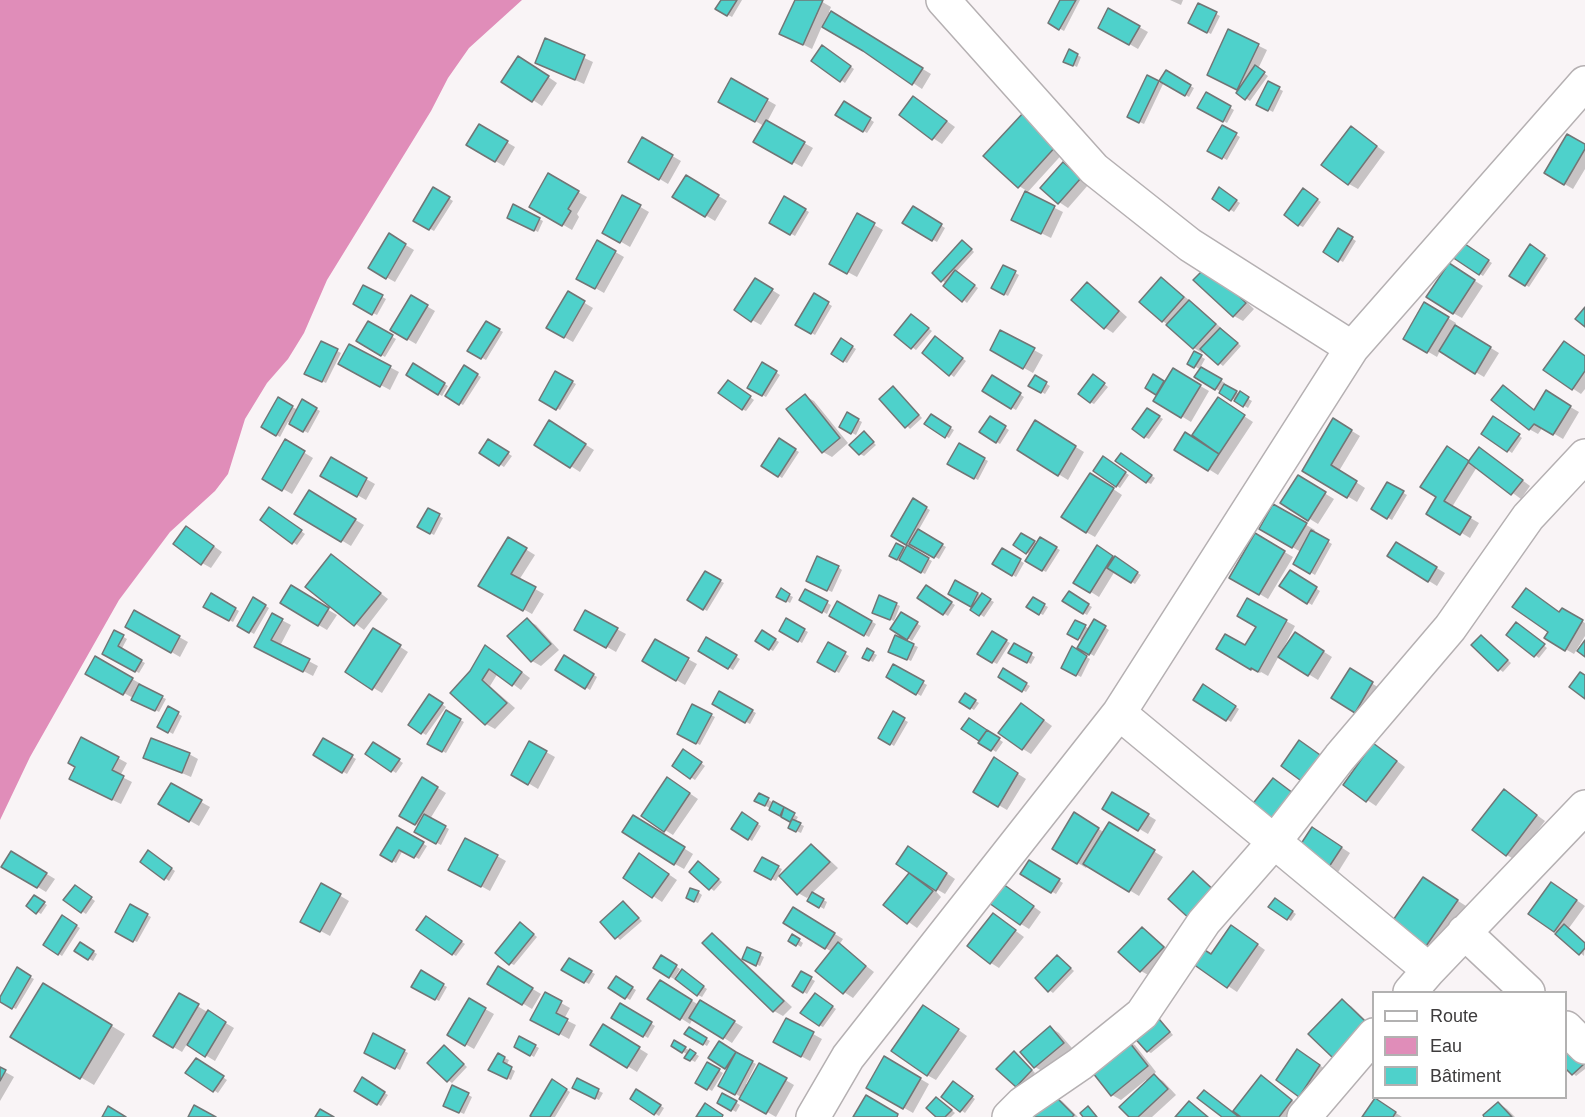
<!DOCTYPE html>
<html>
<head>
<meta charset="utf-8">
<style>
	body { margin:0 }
	#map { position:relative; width:1585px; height:1117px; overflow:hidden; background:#f9f4f6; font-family:Arial,sans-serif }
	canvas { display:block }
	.legend { position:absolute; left:1372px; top:991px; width:195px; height:108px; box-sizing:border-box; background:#fff; border:2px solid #b2b1b1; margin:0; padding:8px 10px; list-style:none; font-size:18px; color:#3e3c3d }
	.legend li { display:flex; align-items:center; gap:12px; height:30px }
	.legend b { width:30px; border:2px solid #b2b1b1 }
</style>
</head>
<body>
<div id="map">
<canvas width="1585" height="1117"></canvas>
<ul class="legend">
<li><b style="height:8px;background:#fff"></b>Route</li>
<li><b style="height:16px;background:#e08db9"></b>Eau</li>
<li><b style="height:16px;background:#4ed1cb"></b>Bâtiment</li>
</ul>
</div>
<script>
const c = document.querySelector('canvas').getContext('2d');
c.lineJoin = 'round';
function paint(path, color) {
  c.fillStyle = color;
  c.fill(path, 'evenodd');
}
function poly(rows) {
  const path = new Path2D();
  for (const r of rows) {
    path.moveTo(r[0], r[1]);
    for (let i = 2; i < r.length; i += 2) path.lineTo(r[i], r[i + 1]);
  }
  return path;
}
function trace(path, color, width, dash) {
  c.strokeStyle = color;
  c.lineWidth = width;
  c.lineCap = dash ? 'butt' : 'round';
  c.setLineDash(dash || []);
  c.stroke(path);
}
paint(poly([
	[0,0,522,0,469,48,448,78,431,111,327,280,304,333,288,359,267,383,245,419,228,474,215,491,170,532,119,600,30,757,0,820]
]), '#e08db9');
paint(poly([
	[723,0,742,0,732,17,717,9],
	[797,0,819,0,831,7,829,12,931,74,922,89,864,50,822,26,812,49,790,38],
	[1062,0,1080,0,1064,31,1050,23],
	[1170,0,1183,0,1181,5],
	[1199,5,1220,16,1211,34,1190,23],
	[1109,10,1148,32,1138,49,1100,27],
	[1229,31,1267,50,1258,69,1268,76,1250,101,1238,93,1240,90,1217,80],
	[546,40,593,62,584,84,537,63],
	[827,49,854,69,845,83,841,80],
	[1069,51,1081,57,1077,67,1069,63],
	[528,63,557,83,542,106,504,81],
	[1166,73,1194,88,1189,97,1164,82,1144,124,1129,117,1147,77,1160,83],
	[732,80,776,105,767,122,813,148,802,167,755,141,764,126,720,101],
	[1268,83,1283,91,1273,112,1258,104],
	[1206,94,1234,110,1227,123,1199,107],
	[844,103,874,122,867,133,837,115],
	[922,103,955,127,942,144,933,138],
	[1024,114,1066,150,1026,194,1063,212,1051,238,1013,219,1027,191,1019,186],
	[479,126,515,147,504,166,468,145],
	[1223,127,1240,137,1227,160,1209,150],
	[1351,128,1385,152,1358,189,1349,184],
	[643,139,681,161,668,184,630,161],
	[1585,146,1585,169,1573,189,1546,173],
	[1064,164,1072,169,1089,184,1068,208,1059,202],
	[548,175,587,197,577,214,579,217,572,230,531,206],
	[686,177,727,201,715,221,674,196],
	[434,189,453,201,434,231,415,220],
	[1219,189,1240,203,1234,212,1214,199],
	[1308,193,1321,202,1303,227,1299,225],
	[623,197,649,212,630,247,604,232],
	[785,198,809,212,795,236,771,222],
	[514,206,543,221,538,232,509,217],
	[914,208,945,228,937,242,904,223],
	[857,215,883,230,857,277,831,263],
	[1339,230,1356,241,1343,262,1325,252],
	[389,235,414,250,395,282,370,268],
	[598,242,624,257,604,293,578,278],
	[966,244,974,252,956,272,978,288,967,303,942,280],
	[1462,244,1492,263,1483,276,1454,257],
	[1530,246,1548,258,1529,287,1511,276],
	[1004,267,1019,275,1008,296,993,288],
	[1458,270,1483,286,1462,318,1453,313],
	[1216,273,1254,309,1243,321,1234,316],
	[1162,279,1198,307,1241,346,1223,366,1204,351,1202,353,1194,348,1163,321],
	[756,280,780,295,761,325,752,320],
	[1087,284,1096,289,1127,317,1113,333,1104,327],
	[364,287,386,299,377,315,355,304],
	[568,293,593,308,573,342,548,328],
	[814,295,832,306,815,335,797,324],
	[411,297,435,311,416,344,392,330],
	[1425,304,1456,323,1455,326,1499,353,1484,377,1440,351,1437,357,1405,338],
	[915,318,932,331,916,350,896,335],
	[368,323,396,339,385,357,358,341],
	[487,323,503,332,486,360,469,350],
	[1001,332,1043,355,1033,373,992,350],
	[842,340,856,349,847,363,833,354],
	[939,341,966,361,954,377,950,374],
	[322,343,341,353,326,383,306,373],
	[349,346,399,372,390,390,340,363],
	[1195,353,1205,359,1200,368,1225,383,1224,385,1252,401,1248,408,1196,377,1201,370,1189,363],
	[1585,356,1585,389,1581,394,1545,370],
	[763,364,780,375,766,397,749,387],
	[413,365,448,386,442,396,408,374],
	[465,367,481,377,463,405,447,396],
	[1173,370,1209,391,1191,422,1155,400,1158,394,1147,388,1153,376,1165,383],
	[556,373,576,384,560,410,541,399],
	[992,377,1024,397,1016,410,984,391],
	[1035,377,1050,386,1045,394,1030,385],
	[1097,378,1108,387,1094,404,1090,402],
	[732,384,754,400,746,411,742,409],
	[897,391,922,418,910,429,881,399],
	[1512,392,1535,411,1546,393,1579,412,1563,439,1543,427,1538,434,1529,429],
	[805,396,814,401,848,443,832,457,823,452],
	[1218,399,1253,422,1218,475,1176,449,1192,437],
	[279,400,298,410,303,401,320,411,308,433,288,422,280,437,263,427],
	[1152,412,1163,419,1149,439,1145,437],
	[847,414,862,422,856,435,841,427],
	[931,416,954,430,949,438,926,424],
	[990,418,1009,430,1000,444,981,432],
	[1334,420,1360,436,1339,471,1365,488,1357,502,1304,470],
	[1498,420,1522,438,1512,453,1483,433],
	[1035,422,1084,452,1068,480,1019,450],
	[558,427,594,450,580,472,536,444],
	[864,433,876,445,864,456,860,454],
	[779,440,799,452,782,478,763,465],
	[285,441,313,458,292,494,264,478],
	[488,441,512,456,504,467,481,452],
	[960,445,988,461,978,480,949,464],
	[1447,448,1470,462,1488,454,1530,486,1521,499,1477,467,1452,507,1479,523,1470,538,1428,513,1438,497],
	[1125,457,1155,478,1151,484,1147,482],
	[1103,458,1129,475,1120,488,1095,471],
	[331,459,375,484,366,500,322,475],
	[1298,477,1334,499,1318,524,1282,502],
	[1100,480,1122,495,1095,537,1086,532],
	[1388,484,1407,495,1392,520,1373,509],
	[309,492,364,525,351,546,296,513],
	[913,500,930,510,918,531,946,547,939,559,911,543,909,548,932,561,925,574,891,555,896,545,906,550,909,545,893,536],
	[1274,506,1315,530,1313,533,1332,544,1315,575,1295,563,1301,552,1261,529],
	[428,510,443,518,434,535,419,527],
	[273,511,305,534,297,545,293,542],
	[195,533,222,552,211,568,202,563],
	[1021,535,1037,544,1041,539,1060,550,1046,572,1027,561,1031,555,1015,545],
	[1256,535,1293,557,1268,599,1231,577],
	[509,539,535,555,519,580,544,594,532,614,480,585],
	[1397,544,1445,573,1437,586,1389,556],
	[1097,547,1141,575,1135,584,1115,571,1099,597,1075,582],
	[1002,550,1024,563,1016,577,994,564],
	[332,556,388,599,364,630,307,587],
	[838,567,842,570,832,592,811,582],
	[1290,572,1320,591,1312,605,1281,586],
	[705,573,724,583,707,611,689,600],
	[956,582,994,602,984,617,972,609,974,607,950,594],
	[926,587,955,605,948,616,919,598],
	[291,588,337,615,327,630,282,603],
	[781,591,793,597,790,603,778,596],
	[806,591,831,605,827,614,801,599],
	[1069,593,1092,607,1087,615,1064,601],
	[212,595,239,611,233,622,205,606],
	[1535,595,1560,613,1562,610,1585,623,1585,636,1574,654,1546,638,1550,631],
	[254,599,269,608,254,634,239,625],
	[1033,599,1048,607,1043,615,1028,607],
	[838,603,876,624,869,637,831,616],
	[896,604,900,606,894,621,878,614],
	[135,612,188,642,180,657,127,626],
	[585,612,626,634,616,652,576,629],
	[901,614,921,626,912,641,892,628],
	[272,615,291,625,280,646,318,666,313,676,265,651],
	[527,620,536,625,559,650,541,666,532,661],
	[787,620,808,632,802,643,781,630],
	[1095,621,1109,630,1094,656,1079,647,1083,641,1069,633,1076,622,1090,629],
	[1286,621,1295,626,1283,649,1285,650,1304,639,1332,657,1318,680,1279,656,1268,676,1261,672,1260,673,1218,648,1246,647,1258,626],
	[1521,626,1547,648,1539,658,1508,635],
	[115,632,127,639,121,650,145,663,139,673,104,653],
	[763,632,779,642,773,651,757,641],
	[993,633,1010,643,997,664,979,654],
	[382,635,408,652,382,693,347,672],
	[1481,636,1511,663,1503,672,1499,669],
	[896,637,918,647,911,661,894,653],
	[706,639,740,659,733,670,700,650],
	[655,641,697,664,685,685,644,661],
	[829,644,849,656,839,673,819,661],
	[1014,645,1035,657,1031,664,1010,652],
	[1072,648,1090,659,1081,677,1063,668],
	[867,650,877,655,873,662,864,657],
	[495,652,530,678,521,690,498,673,490,686,515,708,495,729,486,724,452,692],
	[565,657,597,677,590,690,557,669],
	[95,658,141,684,140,686,166,699,159,712,87,673],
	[894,666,927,685,921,696,888,677],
	[1004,670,1030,686,1026,692,1000,677],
	[1350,670,1381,689,1364,716,1333,698],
	[1204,686,1239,709,1231,722,1196,699],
	[720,693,756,713,750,724,714,704],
	[966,695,979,703,974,710,961,702],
	[430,696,446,707,426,735,410,725],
	[693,706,715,717,700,745,679,734],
	[168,708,182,716,173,734,159,726],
	[1030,710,1052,726,1031,754,1023,749],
	[446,712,464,722,446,753,429,744],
	[894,714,908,722,894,746,880,737],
	[969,720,1003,742,996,752,963,728],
	[324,740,356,759,347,774,315,755],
	[530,743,555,757,538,789,513,774],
	[374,744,403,763,396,773,367,754],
	[1382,750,1405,767,1376,806,1345,785],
	[684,751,705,766,695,780,674,766],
	[189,754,198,759,191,777,145,757],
	[118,758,127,763,120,776,132,782,121,804,79,784],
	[994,759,1026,779,1007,810,975,791],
	[423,779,446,793,430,819,449,829,441,845,416,832,419,826,401,815],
	[676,784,698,799,673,835,665,830],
	[171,785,210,807,199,826,161,804],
	[1504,791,1545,821,1515,860,1507,855],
	[1113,794,1156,820,1148,834,1104,808],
	[760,795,798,817,795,822,804,826,801,833,790,828,793,822,756,800],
	[742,814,761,826,752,841,733,829],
	[1075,814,1105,833,1110,824,1163,857,1139,896,1088,865,1086,868,1054,848],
	[642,822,693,854,684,869,675,864],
	[397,829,427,846,419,859,403,850,396,863,382,854],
	[1321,834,1350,853,1335,877,1297,852],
	[812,845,820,851,838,868,807,898,798,893],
	[12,853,55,879,46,892,4,866],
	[917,853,955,879,945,894,931,886,941,897,917,928,885,905,911,872],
	[152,854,175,871,169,881,165,878],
	[497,856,506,861,490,891,450,869],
	[762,859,782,869,776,881,756,871],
	[648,860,677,880,662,902,625,877],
	[1029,862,1063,883,1056,894,1022,874],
	[702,865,722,882,714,891,691,872],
	[1194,873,1202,878,1226,900,1193,920],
	[1432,884,1466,906,1434,953,1425,948],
	[322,885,349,901,330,936,302,921],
	[79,889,95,901,86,914,65,900],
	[1560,889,1585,906,1569,928,1585,943,1584,956,1555,931],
	[1012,891,1041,912,1029,929,1021,924],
	[698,892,702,895,698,903,691,900],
	[813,894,827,902,824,909,809,900],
	[34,897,47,905,41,914,28,906],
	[1279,902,1296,914,1291,921,1288,919],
	[624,903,642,921,620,940,602,922],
	[130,906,151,917,137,942,117,932],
	[794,909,843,939,839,945,874,972,853,998,844,992,832,952,785,923],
	[994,915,1024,937,999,968,991,963],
	[63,917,80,928,62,956,45,944],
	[430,920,465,944,456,956,453,954],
	[524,926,537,937,514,965,510,963],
	[1143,928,1151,934,1172,953,1150,976,1141,971,1120,952],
	[1240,932,1265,950,1237,992,1195,964,1212,955],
	[712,934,721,940,792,1007,783,1016,774,1011,704,943],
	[793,936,803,943,801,947,790,940],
	[81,944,97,954,93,961,76,951],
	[748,949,764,957,760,966,744,959],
	[661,957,680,969,674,979,655,968],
	[1058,957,1074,971,1053,993,1049,990],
	[569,960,595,974,589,984,564,970],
	[498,968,541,994,532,1009,489,983],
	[17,970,34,979,16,1009,0,1000],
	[421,972,447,987,439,1001,413,986],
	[801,973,815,981,807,994,794,986],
	[686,974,707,989,702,997,698,995],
	[617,978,636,990,630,1000,611,988],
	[44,985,125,1034,94,1085,12,1037],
	[669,987,699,1005,701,1002,743,1027,732,1043,693,1018,690,1024,650,999],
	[545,994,570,1008,564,1019,576,1025,569,1039,532,1019],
	[179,995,234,1028,215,1061,187,1044,182,1052,155,1036],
	[819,997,836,1009,823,1027,819,1025],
	[469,1000,494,1014,474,1049,449,1035],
	[1342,1001,1351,1006,1374,1028,1311,1034],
	[621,1005,655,1026,648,1038,613,1017],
	[933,1012,967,1036,936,1080,927,1075],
	[1158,1018,1173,1035,1151,1053,1147,1051],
	[603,1026,648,1054,637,1072,592,1044],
	[1051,1028,1059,1033,1072,1048,1044,1072,1035,1067],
	[689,1029,710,1041,707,1046,686,1033],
	[813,1034,822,1039,810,1061,784,1047],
	[374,1035,408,1053,400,1070,366,1052],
	[520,1038,539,1048,534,1057,516,1046],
	[1126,1040,1135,1045,1156,1072,1153,1075,1163,1081,1176,1095,1152,1117,1131,1117,1148,1082,1146,1080,1121,1100,1112,1095,1091,1068],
	[675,1042,699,1056,695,1062,686,1057,688,1055,673,1045],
	[720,1043,756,1064,746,1084,748,1085,760,1065,794,1085,776,1117,720,1085,728,1069,710,1058],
	[1566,1043,1585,1064,1585,1069,1576,1076,1566,1066],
	[445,1046,467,1067,452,1083,448,1080],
	[498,1055,509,1060,506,1066,515,1071,511,1080,494,1072],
	[1018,1055,1035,1073,1020,1088,1016,1086],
	[1306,1056,1328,1071,1308,1100,1299,1095],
	[885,1058,929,1084,913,1113,868,1087],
	[196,1059,227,1080,218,1093,187,1072],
	[708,1064,723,1073,712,1091,697,1082],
	[0,1069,14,1077,0,1101],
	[1261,1077,1300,1106,1291,1117,1243,1117],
	[363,1080,388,1095,381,1106,356,1090],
	[578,1080,603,1093,599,1100,574,1087],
	[553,1081,570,1092,555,1117,531,1117],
	[957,1085,975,1099,965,1113,961,1110],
	[453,1087,472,1097,464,1114,449,1107],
	[637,1091,664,1108,659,1116,632,1098],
	[723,1095,740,1105,736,1112,719,1102],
	[1054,1096,1062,1101,1078,1117,1031,1117],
	[941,1101,955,1113,951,1117,938,1117],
	[1498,1103,1507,1109,1515,1117,1486,1117],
	[1384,1105,1402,1117,1364,1117]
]), '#0003');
const building = poly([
	[721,0,737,0,727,16,715,9,721,0],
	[795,0,823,0,803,45,779,34,795,0],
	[1060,0,1076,0,1059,30,1048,23,1060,0],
	[1198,3,1217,12,1207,33,1188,23,1198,3],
	[1108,8,1140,26,1129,45,1098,28,1108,8],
	[831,11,923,68,912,85,863,51,822,27,831,11],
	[1228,29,1259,44,1237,90,1207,75,1228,29],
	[545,38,585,55,575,80,535,63,545,38],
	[822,45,851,66,840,82,811,61,822,45],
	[1069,49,1078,54,1073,66,1063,62,1069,49],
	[518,56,549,76,532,102,501,82,518,56],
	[1255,65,1265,72,1245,100,1236,93,1255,65],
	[1166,70,1191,85,1185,96,1159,81,1166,70],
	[1147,75,1159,81,1139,123,1127,117,1147,75],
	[731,78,768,99,755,122,718,102,731,78],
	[1268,81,1280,87,1268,111,1256,105,1268,81],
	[1206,92,1231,106,1223,122,1197,108,1206,92],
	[913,96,947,121,932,140,899,115,913,96],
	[844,101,871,118,863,132,835,115,844,101],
	[1024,112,1058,144,1018,188,983,156,1024,112],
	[766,120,805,142,792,164,753,142,766,120],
	[479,124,508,141,495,162,466,145,479,124],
	[1222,125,1237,133,1222,159,1207,151,1222,125],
	[1351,126,1377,146,1348,185,1321,165,1351,126],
	[1567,134,1585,144,1585,149,1564,185,1544,173,1567,134],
	[642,137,673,155,659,180,628,162,642,137],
	[1063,162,1081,178,1058,204,1040,188,1063,162],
	[548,173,579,191,568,209,571,211,562,226,529,207,548,173],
	[686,175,719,195,705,217,672,197,686,175],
	[433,187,450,197,429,230,413,221,433,187],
	[1219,187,1237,200,1229,211,1212,199,1219,187],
	[1303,188,1318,199,1298,226,1284,215,1303,188],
	[1025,191,1055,206,1041,234,1011,220,1025,191],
	[622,195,641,205,620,243,602,233,622,195],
	[784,196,806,209,790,235,769,223,784,196],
	[513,204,540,218,534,231,507,218,513,204],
	[913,206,942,224,932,241,902,223,913,206],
	[857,213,875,223,847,274,829,264,857,213],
	[1338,228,1353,237,1338,262,1323,252,1338,228],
	[389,233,406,244,386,279,368,268,389,233],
	[597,240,616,251,595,289,576,279,597,240],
	[962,240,972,249,941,282,932,273,962,240],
	[1462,242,1489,260,1479,275,1452,257,1462,242],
	[1530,244,1545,255,1525,286,1509,276,1530,244],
	[1449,263,1475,280,1453,314,1426,297,1449,263],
	[1003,265,1016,271,1004,295,991,288,1003,265],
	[1207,266,1246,303,1233,317,1193,280,1207,266],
	[955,270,975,285,962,302,943,286,955,270],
	[1161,277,1184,297,1162,322,1139,302,1161,277],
	[755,278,773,289,751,322,734,310,755,278],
	[1087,282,1119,311,1104,329,1071,300,1087,282],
	[363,285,383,295,372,315,353,304,363,285],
	[568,291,585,301,564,338,546,328,568,291],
	[814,293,829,302,811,334,795,325,814,293],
	[411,295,428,305,407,340,390,330,411,295],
	[1189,300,1216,324,1193,349,1166,325,1189,300],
	[1424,302,1449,317,1427,353,1403,339,1424,302],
	[1585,307,1585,327,1575,319,1585,307],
	[911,314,929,328,911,349,894,335,911,314],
	[368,321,393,335,381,356,356,341,368,321],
	[486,321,500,329,481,359,467,351,486,321],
	[1455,325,1491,347,1475,374,1439,351,1455,325],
	[1220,328,1238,343,1218,365,1200,349,1220,328],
	[1000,330,1035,348,1023,369,990,350,1000,330],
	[935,336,963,358,949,376,922,353,935,336],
	[841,338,853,346,843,362,831,354,841,338],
	[321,341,338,349,322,382,304,374,321,341],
	[1564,341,1585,356,1585,371,1572,390,1543,370,1564,341],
	[349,344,391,366,380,387,338,364,349,344],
	[1194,351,1202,355,1194,368,1187,364,1194,351],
	[762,362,777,371,762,396,747,388,762,362],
	[413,363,445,383,438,395,406,375,413,363],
	[464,365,478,374,459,405,445,396,464,365],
	[1201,367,1222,379,1215,390,1194,377,1201,367],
	[1173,368,1201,385,1181,418,1153,401,1173,368],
	[555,371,573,381,556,410,539,400,555,371],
	[1093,374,1105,383,1090,403,1078,394,1093,374],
	[1153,374,1164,381,1156,395,1145,388,1153,374],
	[992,375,1021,393,1011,409,982,391,992,375],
	[1035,375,1047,382,1041,393,1028,386,1035,375],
	[728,380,751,396,742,410,718,393,728,380],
	[1224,384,1237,391,1231,401,1219,393,1224,384],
	[1503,385,1534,410,1546,390,1571,406,1553,435,1534,424,1529,430,1491,400,1503,385],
	[893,386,919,415,905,428,879,399,893,386],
	[1240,391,1249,397,1243,407,1234,401,1240,391],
	[805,394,840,438,822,453,786,409,805,394],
	[278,397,293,406,276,436,261,427,278,397],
	[1218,397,1245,415,1219,454,1192,435,1218,397],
	[302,399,317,408,303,432,289,424,302,399],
	[1147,408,1160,416,1144,438,1132,429,1147,408],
	[847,412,859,419,851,434,839,427,847,412],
	[931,414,951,427,945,438,924,424,931,414],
	[990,416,1006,426,996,443,979,432,990,416],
	[1493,416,1520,434,1507,452,1481,434,1493,416],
	[1333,418,1352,430,1331,465,1357,481,1347,498,1302,471,1333,418],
	[549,420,586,444,570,468,534,445,549,420],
	[1035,420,1076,446,1058,476,1017,450,1035,420],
	[864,431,874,442,859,455,849,445,864,431],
	[1185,432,1219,454,1208,471,1174,450,1185,432],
	[779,438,796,449,778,477,761,466,779,438],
	[285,439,305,451,282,491,262,479,285,439],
	[488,439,509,452,499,466,479,453,488,439],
	[959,443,985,458,974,479,947,464,959,443],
	[1447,446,1469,461,1444,501,1471,517,1460,535,1426,514,1436,497,1420,487,1447,446],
	[1479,447,1523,480,1511,495,1468,462,1479,447],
	[1121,453,1152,475,1146,483,1115,461,1121,453],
	[1103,456,1126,472,1116,487,1093,471,1103,456],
	[331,457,367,478,357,497,320,476,331,457],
	[1090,473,1114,488,1086,533,1061,517,1090,473],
	[1298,475,1326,492,1308,521,1280,503,1298,475],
	[1387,482,1404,491,1387,519,1371,509,1387,482],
	[309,490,356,519,341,542,294,514,309,490],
	[913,498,927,507,906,545,891,536,913,498],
	[1273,504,1307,523,1292,548,1259,529,1273,504],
	[269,507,302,530,292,544,260,520,269,507],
	[428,508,440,514,430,534,417,527,428,508],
	[186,526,214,546,201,565,173,544,186,526],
	[918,529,943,544,934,558,909,544,918,529],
	[1311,530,1329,540,1310,574,1293,564,1311,530],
	[1021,533,1035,541,1026,554,1013,545,1021,533],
	[1255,533,1285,551,1259,595,1229,578,1255,533],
	[508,537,527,548,511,574,536,587,523,611,478,586,508,537],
	[1040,537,1057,547,1042,571,1025,561,1040,537],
	[1396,542,1437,567,1428,582,1387,556,1396,542],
	[896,543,904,547,897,560,889,556,896,543],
	[907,545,929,558,921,573,899,560,907,545],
	[1097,545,1113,556,1090,593,1073,583,1097,545],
	[1002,548,1021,559,1012,576,992,564,1002,548],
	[331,554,381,593,354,626,305,587,331,554],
	[817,556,839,566,827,591,806,581,817,556],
	[1115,556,1138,572,1131,583,1107,568,1115,556],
	[1290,570,1317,587,1307,604,1279,586,1290,570],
	[705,571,721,580,703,610,687,600,705,571],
	[955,580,978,593,971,607,948,594,955,580],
	[291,585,329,608,318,626,280,603,291,585],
	[926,585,952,602,943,615,917,598,926,585],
	[781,588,790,594,786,602,776,597,781,588],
	[1526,588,1559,612,1562,608,1583,620,1565,651,1544,638,1548,632,1512,607,1526,588],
	[805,589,828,601,822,613,799,600,805,589],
	[1069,591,1089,604,1083,614,1062,601,1069,591],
	[211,593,236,608,229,621,203,607,211,593],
	[982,593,991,599,979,616,970,610,982,593],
	[879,595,897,603,890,620,872,613,879,595],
	[253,597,266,605,249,633,237,626,253,597],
	[1033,597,1045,604,1039,615,1026,607,1033,597],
	[1247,598,1287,620,1258,672,1251,668,1251,670,1216,649,1225,634,1245,645,1256,627,1237,616,1247,598],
	[837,601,872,621,864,636,829,616,837,601],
	[134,610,180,636,171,653,125,627,134,610],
	[585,610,618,628,606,648,574,630,585,610],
	[901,612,918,622,907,640,890,629,901,612],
	[272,613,283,619,271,640,310,659,303,672,254,647,272,613],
	[527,618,551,644,531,662,507,636,527,618],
	[786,618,805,629,798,642,779,631,786,618],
	[1094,619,1106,626,1089,655,1077,648,1094,619],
	[1075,620,1086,625,1078,640,1067,634,1075,620],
	[1516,622,1545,644,1534,657,1506,635,1516,622],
	[373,628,401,645,372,690,345,672,373,628],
	[114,630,124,635,118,646,142,660,135,672,102,654,114,630],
	[762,630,776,639,769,650,755,641,762,630],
	[992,631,1007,640,992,663,977,654,992,631],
	[1295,632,1324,651,1308,676,1278,657,1295,632],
	[895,635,914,644,907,660,888,652,895,635],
	[1481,635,1508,660,1498,671,1471,645,1481,635],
	[706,637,737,655,728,669,698,651,706,637],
	[655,639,689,658,676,681,642,661,655,639],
	[1585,640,1585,657,1577,651,1585,640],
	[828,642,846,652,835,672,817,662,828,642],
	[1014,643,1032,653,1027,663,1008,653,1014,643],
	[485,645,522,672,512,686,489,669,482,680,507,703,485,725,450,693,470,671,485,645],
	[1072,646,1087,656,1076,676,1061,668,1072,646],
	[867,648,874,652,869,661,862,658,867,648],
	[564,655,594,674,585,689,555,670,564,655],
	[95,656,133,678,123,695,85,674,95,656],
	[893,664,924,681,916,695,886,677,893,664],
	[1003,668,1027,683,1022,692,998,677,1003,668],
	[1350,668,1373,682,1355,713,1331,698,1350,668],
	[1580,672,1585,675,1585,699,1569,687,1580,672],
	[139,684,163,696,155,711,131,700,139,684],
	[1203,684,1236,706,1226,721,1193,700,1203,684],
	[719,691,753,710,745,723,712,704,719,691],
	[965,693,976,700,970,709,959,702,965,693],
	[429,694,443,703,421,734,408,725,429,694],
	[1021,703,1044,720,1022,750,998,733,1021,703],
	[692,704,712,714,696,744,677,734,692,704],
	[168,706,179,712,168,733,157,727,168,706],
	[446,710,461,719,442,752,427,744,446,710],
	[893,711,905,718,890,745,878,738,893,711],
	[969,718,987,730,979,741,961,729,969,718],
	[987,730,1000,738,991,751,978,743,987,730],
	[81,737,119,757,112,770,124,776,112,800,69,779,75,767,68,763,81,737],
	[151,738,190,753,182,773,143,758,151,738],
	[323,738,353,755,342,773,313,755,323,738],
	[1299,740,1323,757,1304,783,1281,766,1299,740],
	[529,741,547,751,528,785,511,775,529,741],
	[373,742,400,759,391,772,365,754,373,742],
	[1373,743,1397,761,1366,802,1343,785,1373,743],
	[683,749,702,762,690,779,672,766,683,749],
	[994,757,1018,773,998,807,973,792,994,757],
	[422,777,438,787,415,825,399,816,422,777],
	[667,777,690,793,664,832,641,816,667,777],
	[1273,778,1293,793,1271,821,1251,806,1273,778],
	[171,783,202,800,189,822,158,804,171,783],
	[1504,789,1537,815,1506,856,1472,830,1504,789],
	[1112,792,1149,814,1138,831,1102,809,1112,792],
	[759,793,769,798,765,806,754,801,759,793],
	[773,801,784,807,780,816,769,810,773,801],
	[784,807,795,813,790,822,781,817,784,807],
	[742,812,758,823,748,840,731,829,742,812],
	[1074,812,1099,828,1077,864,1052,849,1074,812],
	[424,814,446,826,436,844,414,832,424,814],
	[633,815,685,847,674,865,622,832,633,815],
	[792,819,801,823,796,832,788,828,792,819],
	[1109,822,1155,850,1129,892,1083,864,1109,822],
	[397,827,424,842,414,858,399,850,392,862,380,855,397,827],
	[1312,827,1342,847,1325,873,1295,853,1312,827],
	[465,838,498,855,481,887,448,870,465,838],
	[811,844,830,862,797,895,779,876,811,844],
	[908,846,947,873,936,891,896,864,908,846],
	[148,850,172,868,164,880,140,862,148,850],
	[11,851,47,873,37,888,1,867,11,851],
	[639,853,669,874,652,898,623,878,639,853],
	[762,857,779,866,771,880,754,871,762,857],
	[1029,860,1060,879,1051,893,1020,874,1029,860],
	[698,861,719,879,709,890,689,872,698,861],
	[1193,871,1218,894,1192,921,1168,899,1193,871],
	[909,873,933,891,907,924,883,905,909,873],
	[1423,877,1458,900,1424,949,1389,926,1423,877],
	[1551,882,1577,900,1554,932,1528,914,1551,882],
	[321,883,341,894,320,932,300,922,321,883],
	[1003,884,1034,906,1020,925,989,903,1003,884],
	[75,885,92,897,81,913,63,900,75,885],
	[690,888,699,891,694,902,686,898,690,888],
	[812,892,824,899,819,908,807,901,812,892],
	[34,895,45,902,36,914,26,906,34,895],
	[1275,898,1293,911,1287,920,1268,907,1275,898],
	[623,901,639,918,615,939,600,922,623,901],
	[130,904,148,914,133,942,115,932,130,904],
	[793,907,835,933,825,949,783,923,793,907],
	[993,913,1016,930,990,964,967,946,993,913],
	[62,915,77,925,58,955,43,945,62,915],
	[426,916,462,941,452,955,416,930,426,916],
	[520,922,534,934,509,965,495,953,520,922],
	[1564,924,1585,943,1585,948,1579,955,1555,934,1564,924],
	[1231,925,1258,944,1227,988,1193,964,1203,949,1211,954,1231,925],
	[1142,927,1164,947,1140,972,1118,952,1142,927],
	[712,933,784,1001,773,1012,702,943,712,933],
	[792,934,800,939,796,946,788,941,792,934],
	[80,942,94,951,88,960,74,951,80,942],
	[838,942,866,966,843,994,815,971,838,942],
	[747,947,761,953,756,966,742,959,747,947],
	[661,955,677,965,669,978,653,968,661,955],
	[1057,955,1071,968,1048,992,1035,978,1057,955],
	[569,958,592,971,584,983,561,970,569,958],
	[498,966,533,988,522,1005,487,984,498,966],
	[17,967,31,976,12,1009,0,1002,0,997,17,967],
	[682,969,704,986,697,996,675,979,682,969],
	[421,970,444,984,435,1000,411,987,421,970],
	[801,971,812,977,803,993,792,986,801,971],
	[616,976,633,987,625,999,608,988,616,976],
	[660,980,692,1000,680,1020,647,999,660,980],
	[43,983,112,1025,80,1079,10,1037,43,983],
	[545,992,562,1001,556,1013,568,1019,559,1035,530,1020,545,992],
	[179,993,199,1004,173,1048,153,1036,179,993],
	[815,993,833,1006,819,1026,800,1013,815,993],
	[469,998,486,1008,465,1046,447,1035,469,998],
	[1342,999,1367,1023,1333,1058,1308,1034,1342,999],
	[700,1000,735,1021,723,1039,689,1018,700,1000],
	[620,1003,652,1022,643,1037,611,1018,620,1003],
	[923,1005,959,1029,927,1076,891,1051,923,1005],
	[208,1010,226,1022,205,1057,187,1045,208,1010],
	[1154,1013,1170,1032,1147,1052,1131,1034,1154,1013],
	[786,1018,814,1032,801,1057,773,1042,786,1018],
	[603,1024,640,1047,627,1068,590,1045,603,1024],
	[1050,1026,1064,1043,1034,1068,1020,1052,1050,1026],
	[689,1027,707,1038,703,1045,684,1034,689,1027],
	[373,1033,405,1050,395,1069,364,1053,373,1033],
	[519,1036,536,1045,530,1056,514,1047,519,1036],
	[1126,1038,1148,1066,1111,1096,1089,1068,1126,1038],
	[674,1040,686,1047,682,1053,671,1046,674,1040],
	[719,1041,736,1052,725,1069,708,1058,719,1041],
	[1566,1043,1584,1064,1572,1075,1566,1069,1566,1043],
	[444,1045,464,1064,447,1082,427,1063,444,1045],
	[690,1049,696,1053,690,1061,684,1058,690,1049],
	[1297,1049,1320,1065,1299,1097,1276,1080,1297,1049],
	[1014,1051,1032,1070,1016,1087,996,1069,1014,1051],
	[736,1052,753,1061,735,1095,718,1086,736,1052],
	[498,1053,505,1057,503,1062,512,1067,507,1079,488,1070,498,1053],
	[884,1056,921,1078,903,1109,866,1088,884,1056],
	[196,1058,224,1076,213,1092,185,1073,196,1058],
	[707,1062,720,1069,707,1090,695,1083,707,1062],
	[759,1063,787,1078,766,1114,739,1099,759,1063],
	[0,1067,6,1070,0,1081,0,1067],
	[1154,1074,1168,1089,1138,1117,1129,1117,1119,1107,1154,1074],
	[1261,1075,1292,1100,1279,1117,1241,1117,1233,1111,1261,1075],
	[362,1077,385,1092,377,1105,354,1091,362,1077],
	[577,1078,599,1089,595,1099,572,1088,577,1078],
	[552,1079,567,1089,550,1117,532,1117,530,1116,552,1079],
	[953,1081,973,1096,960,1112,941,1097,953,1081],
	[452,1085,469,1093,459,1113,443,1106,452,1085],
	[636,1089,661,1105,654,1115,630,1099,636,1089],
	[1204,1090,1239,1117,1222,1117,1197,1098,1204,1090],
	[722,1093,737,1101,731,1111,717,1103,722,1093],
	[1053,1094,1074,1115,1072,1117,1029,1117,1053,1094],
	[866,1095,898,1114,897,1117,853,1117,866,1095],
	[936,1097,952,1110,945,1117,936,1117,926,1108,936,1097],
	[1375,1098,1396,1112,1393,1117,1362,1117,1375,1098],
	[1189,1101,1208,1117,1175,1117,1189,1101],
	[1498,1102,1512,1117,1484,1117,1483,1115,1498,1102],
	[705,1103,723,1115,722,1117,696,1117,705,1103],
	[194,1105,216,1117,188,1117,194,1105],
	[108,1106,126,1117,102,1117,108,1106],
	[1088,1106,1097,1117,1083,1117,1080,1113,1088,1106],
	[320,1109,334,1117,315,1117,320,1109]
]);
paint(building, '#4ed1cb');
trace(building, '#717676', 1.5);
const minor = poly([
	[943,0,1094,169,1190,245,1352,348],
	[1585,83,1352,348,1119,713,1429,970,1585,807],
	[1464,932,1528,992],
	[1410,992,1429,970],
	[1566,1028,1585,1047],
	[813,1117,848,1057,1119,713],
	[1009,1117,1023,1103,1080,1064,1142,1014,1204,922,1274,842,1340,757,1450,628,1528,517,1585,456],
	[1304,1117,1374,1035]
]);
trace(minor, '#b5b0b2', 36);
trace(minor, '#fff', 33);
</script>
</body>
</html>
